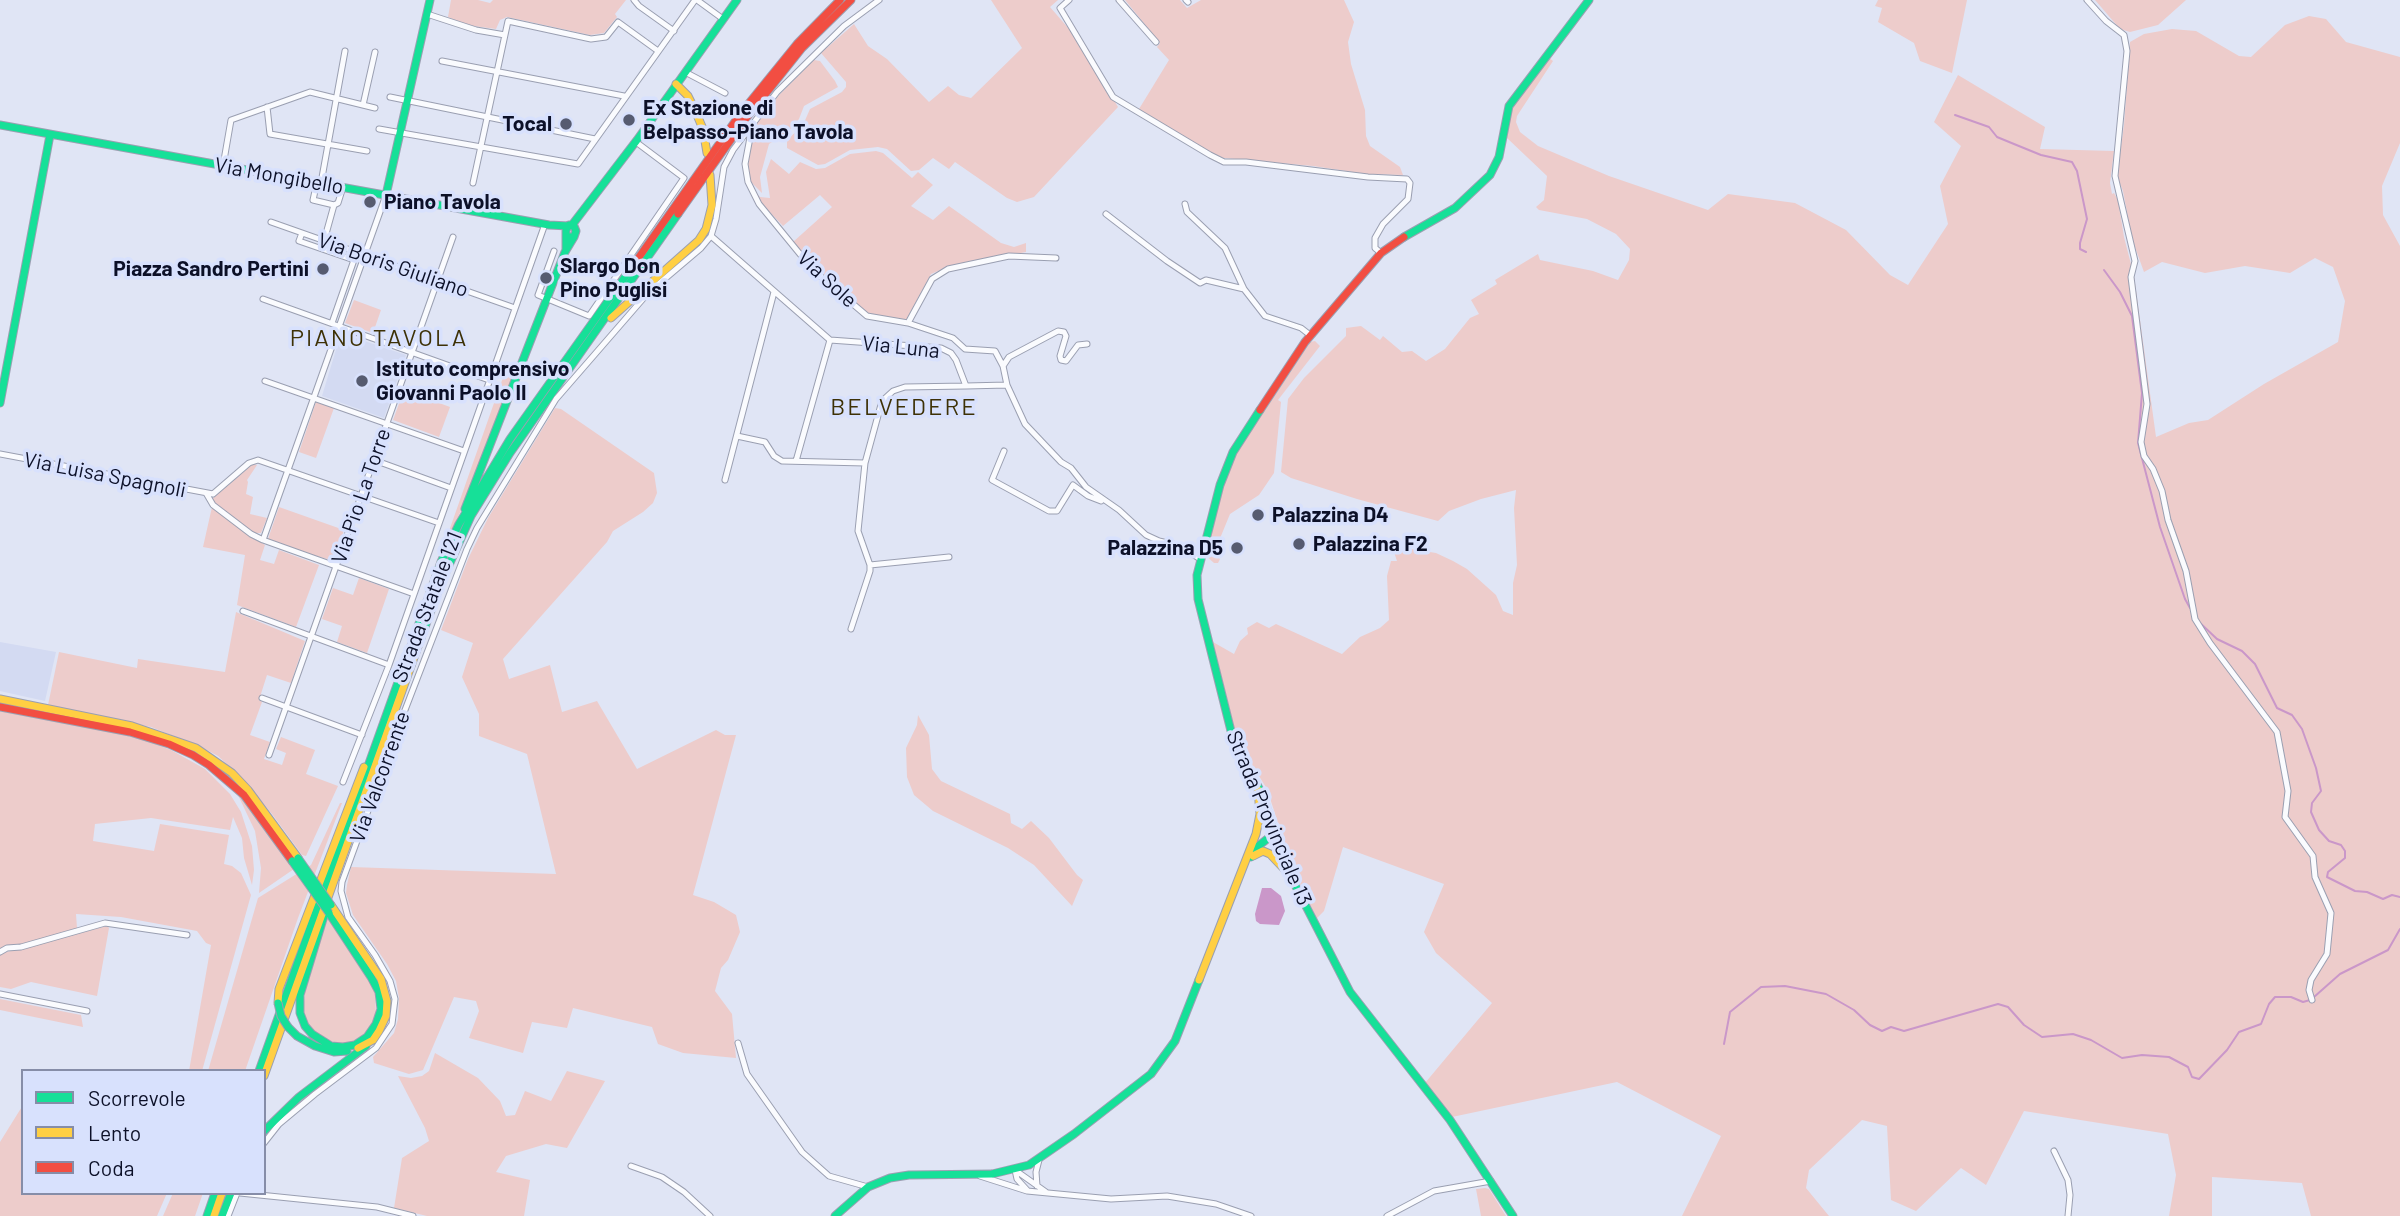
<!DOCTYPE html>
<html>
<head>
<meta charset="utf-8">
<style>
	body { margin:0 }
	#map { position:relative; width:2400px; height:1216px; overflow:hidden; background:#e0e5f5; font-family:Barlow,sans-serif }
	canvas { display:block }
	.legend { position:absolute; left:21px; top:1069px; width:245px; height:126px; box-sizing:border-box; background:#d8e1fd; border:2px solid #868da8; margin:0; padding:9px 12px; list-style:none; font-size:21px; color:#0c1028 }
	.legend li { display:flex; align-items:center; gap:14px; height:35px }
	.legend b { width:35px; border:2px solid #868da8 }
</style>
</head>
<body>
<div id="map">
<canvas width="2400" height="1216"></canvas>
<ul class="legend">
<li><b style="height:9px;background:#16e098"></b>Scorrevole</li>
<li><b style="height:9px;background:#ffcf43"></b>Lento</li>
<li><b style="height:9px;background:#f24e42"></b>Coda</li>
</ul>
</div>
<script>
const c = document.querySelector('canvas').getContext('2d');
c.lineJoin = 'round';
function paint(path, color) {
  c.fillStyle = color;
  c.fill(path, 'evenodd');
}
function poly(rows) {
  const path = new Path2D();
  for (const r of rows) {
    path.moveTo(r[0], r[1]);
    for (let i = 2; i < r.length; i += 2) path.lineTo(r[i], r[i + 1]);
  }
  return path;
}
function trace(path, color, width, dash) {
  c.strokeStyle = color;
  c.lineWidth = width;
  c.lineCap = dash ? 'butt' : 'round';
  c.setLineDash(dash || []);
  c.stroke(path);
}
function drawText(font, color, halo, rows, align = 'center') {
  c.font = font + ' Barlow,sans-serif';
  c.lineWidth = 7;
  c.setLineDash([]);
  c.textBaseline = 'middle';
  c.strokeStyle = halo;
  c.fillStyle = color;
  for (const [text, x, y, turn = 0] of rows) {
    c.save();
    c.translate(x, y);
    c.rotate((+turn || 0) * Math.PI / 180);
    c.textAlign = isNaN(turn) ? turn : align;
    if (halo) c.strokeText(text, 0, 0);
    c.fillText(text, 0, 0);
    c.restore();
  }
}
paint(poly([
	[341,333,406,355,384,418,322,396],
	[0,642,56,652,45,701,0,691]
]), '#d3daf2');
paint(poly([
	[451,0,478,0,490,3,493,0,626,0,615,14,617,17,604,33,590,35,507,17,500,20,496,29,466,25,448,17],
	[991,0,1058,0,1050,7,1076,37,1118,107,1034,197,1017,202,1007,198,955,162,949,169,933,158,919,170,911,171,887,149,878,147,850,150,825,164,818,165,787,148,787,140,803,125,810,109,842,92,846,87,846,82,821,53,854,24,868,46,887,59,929,102,948,86,959,95,971,98,1022,48],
	[1125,0,1180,0,1187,8,1201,0,1344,0,1354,22,1348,42,1351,64,1365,110,1366,136,1370,146,1400,167,1403,175,1366,174,1313,166,1224,158,1216,156,1139,109,1169,60,1157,47,1160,43],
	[1878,0,1967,0,1952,73,1920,61,1914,43,1878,22,1882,8,1875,6],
	[2095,0,2186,0,2158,25,2130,32,2120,29],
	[2309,16,2326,19,2346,42,2400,57,2400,143,2382,186,2383,215,2400,246,2400,1216,2311,1216,2302,1183,2212,1177,2212,1216,2169,1216,2176,1175,2168,1134,2024,1111,1986,1185,1961,1168,1916,1211,1891,1200,1887,1126,1862,1120,1809,1170,1806,1188,1829,1216,1682,1216,1721,1136,1617,1082,1452,1117,1425,1083,1492,1003,1436,953,1424,932,1444,884,1343,847,1324,911,1317,918,1294,872,1267,789,1238,742,1213,642,1234,654,1240,641,1248,634,1247,628,1257,622,1269,628,1276,624,1342,654,1360,637,1380,628,1389,620,1387,576,1391,561,1397,561,1392,546,1436,553,1453,561,1467,569,1496,595,1503,611,1513,615,1513,583,1517,565,1514,508,1516,490,1481,499,1449,511,1438,521,1357,499,1291,478,1281,472,1288,399,1304,378,1346,336,1346,328,1361,326,1380,340,1383,336,1402,352,1412,351,1426,361,1445,349,1470,318,1479,314,1471,300,1497,284,1495,280,1538,254,1540,260,1593,271,1618,280,1629,260,1630,249,1616,234,1587,219,1539,210,1536,207,1544,200,1547,176,1507,138,1509,118,1514,104,1548,57,1553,61,1517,116,1516,122,1520,132,1538,146,1609,176,1708,210,1728,194,1795,203,1846,230,1890,275,1908,285,1948,224,1940,186,1961,146,1934,122,1958,75,2045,127,2040,149,2114,151,2110,183,2112,194,2114,193,2118,200,2124,237,2134,276,2156,437,2189,423,2208,420,2264,384,2338,342,2345,301,2333,267,2315,258,2290,273,2245,266,2205,273,2162,262,2144,272,2132,239,2123,191,2117,176,2124,125,2130,42,2144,34,2172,29,2196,31,2239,56,2251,57,2285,25],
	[814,60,820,61,835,81,838,87,804,106,799,119,792,128,769,144,760,177,762,193,750,181,747,170,754,127,779,95],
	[876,151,883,153,912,178,918,172,933,185,911,206,933,220,949,206,1001,243,1014,247,1026,243,1026,252,945,268,931,274,906,320,873,316,867,313,820,273,793,242,832,207,820,195,783,226,759,201,752,189,760,197,770,198,766,172,771,159,789,174,800,162,816,169,825,168,850,154],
	[354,300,381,310,373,333,345,323],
	[1315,341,1320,346,1278,400,1281,402,1274,473,1259,495,1230,514,1214,553,1220,559,1218,563,1214,563,1205,555,1223,485,1237,452,1310,342],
	[506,369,514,373,464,504,442,551],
	[404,390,450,407,439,437,393,420],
	[316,402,334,408,316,458,299,452],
	[555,408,561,409,654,473,657,493,653,503,643,512,613,531,607,542,503,659,509,679,550,665,562,712,597,701,637,769,716,730,725,735,736,735,693,895,714,902,736,915,740,932,728,960,721,968,715,991,732,1014,736,1058,683,1053,658,1044,652,1027,573,1008,567,1028,532,1022,523,1053,469,1038,479,1011,476,1001,454,997,423,1070,409,1074,374,1063,373,1057,394,1033,398,1019,399,998,396,981,387,964,353,915,346,893,347,885,351,867,556,874,527,754,479,736,479,714,462,677,473,643,441,630,468,559,488,518],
	[253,464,257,465,247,480,248,482,246,494,253,497,250,514,267,518,261,533,255,533,233,518,214,503,212,499],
	[212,507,265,545,260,560,274,564,279,550,319,565,296,627,237,605,245,555,203,547],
	[279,507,344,530,334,561,284,547,268,539],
	[359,578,389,589,367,653,337,642,342,626,322,619,333,588,353,595],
	[236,612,305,641,291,683,267,675,259,700,262,702,250,735,270,742,264,759,282,765,286,753,276,749,281,737,315,750,306,774,338,786,306,856,302,855,272,814,239,775,218,756,201,747,151,727,48,705,59,652,137,668,138,659,225,672],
	[0,711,111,732,145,740,171,750,205,769,230,794,241,812,252,846,254,870,252,885,244,858,242,838,233,817,230,830,151,818,95,824,93,841,154,851,160,824,229,835,224,864,232,866,241,873,251,895,202,1071,189,1071,211,945,206,943,197,931,121,917,76,914,77,928,20,946,0,949],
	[918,715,929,735,932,769,941,781,1010,814,1011,823,1022,829,1031,821,1049,838,1077,875,1083,880,1072,906,1034,865,1008,848,933,811,914,795,907,777,906,748,917,725],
	[237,793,294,869,259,893,261,868,255,831],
	[340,803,342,803,298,918,245,1071,208,1071,258,898,311,865],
	[328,918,369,979,375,992,376,1014,373,1024,359,1039,342,1045,317,1036,307,1023,303,1012,306,981],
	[107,926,109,928,97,996,31,982,11,989,0,987,0,955,3,953],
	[0,999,81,1015,83,1027,0,1010],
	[435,1053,478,1078,500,1101,506,1116,515,1115,525,1091,551,1101,567,1071,605,1081,567,1148,546,1144,506,1156,496,1172,530,1180,524,1216,427,1216,394,1208,402,1158,429,1141,425,1128,398,1076,411,1078,422,1076,429,1071],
	[23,1105,23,1193,167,1193,157,1216,0,1216,0,1142],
	[1485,1188,1489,1189,1506,1216,1481,1216,1476,1189],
	[173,1193,203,1193,195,1216,163,1216]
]), '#edcccb');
paint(poly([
	[1262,888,1271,888,1281,896,1285,911,1279,925,1260,924,1256,921,1255,914]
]), '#ca97c9');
trace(poly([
	[1955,115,1989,127,1997,137,2014,144,2041,155,2072,162,2077,171,2087,219,2080,243,2080,249,2086,252],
	[2104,270,2120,292,2132,316,2142,393,2138,443,2160,527,2185,599,2190,608],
	[2199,622,2217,639,2242,651,2255,664,2277,708,2292,715,2302,729,2316,768,2321,791,2312,803,2311,812,2319,830,2329,841,2341,845,2345,851,2345,858,2328,872,2327,877,2355,891,2367,892,2383,899,2392,895,2400,897],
	[2314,997,2340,974,2388,950,2400,929],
	[1724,1044,1730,1012,1761,987,1785,986,1826,994,1854,1010,1870,1025,1882,1031,1891,1027,1904,1031,1998,1004,2008,1007,2024,1025,2042,1037,2073,1034,2091,1040,2122,1058,2142,1055,2169,1057,2188,1067,2192,1077,2199,1079,2227,1050,2239,1032,2261,1024,2269,1004,2275,997,2291,997,2303,1002,2310,1000]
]), '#ca97c9', 2);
const street = poly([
	[634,0,639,6,674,31],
	[697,0,723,19],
	[1069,0,1060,8,1113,97,1210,155,1224,162,1246,162,1368,177,1407,179,1410,183,1408,199,1383,224,1375,238,1375,248,1381,253],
	[1119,0,1156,42],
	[1186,0,1188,2],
	[2087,0,2106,21,2124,35,2127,51,2115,176,2135,261,2131,277,2147,404,2141,442,2144,456,2153,469,2162,491,2168,520,2186,571,2195,619,2210,643,2277,732,2288,791,2285,817,2313,856,2315,877,2331,913,2327,954,2311,980,2309,990,2312,1000],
	[427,14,476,30,505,35],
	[442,61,624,96],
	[685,72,725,93],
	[390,97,595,139],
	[363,105,375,52],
	[267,107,270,134,367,151],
	[752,127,745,164,748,182,759,204,813,270,867,316,908,323,953,338,965,349,995,351,1003,366,1007,385],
	[379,129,578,164,695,0],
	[223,166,231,120,310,92,375,108],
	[317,182,313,200,334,205],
	[321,183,345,51],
	[473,183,508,21,591,39,606,37,618,22,658,51],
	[1185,204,1187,212,1225,248,1244,289],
	[1106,214,1167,261,1200,283,1206,280,1244,289,1265,316,1301,328,1310,335],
	[271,222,515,308],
	[302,233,299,241,354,260,332,323],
	[711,236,830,340,941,348,951,353,956,360,966,386,1007,385,1025,424,1061,462,1071,468,1086,487,1119,510,1146,535,1159,541,1181,546,1200,559],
	[324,241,334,205,338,203,343,187],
	[554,251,538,295,589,316,684,178,636,142],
	[263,299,489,380],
	[908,323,932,279,948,269,1009,256,1056,258],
	[1003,366,1009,357,1058,331,1064,332,1066,336,1060,356,1061,360,1066,361,1078,345,1087,344],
	[265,381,464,451],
	[737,436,765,442,774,456,782,461,865,463],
	[1004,451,992,480,1049,511,1057,511,1073,485,1088,496,1101,501],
	[0,454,213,494,249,463,258,460,439,523],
	[374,460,451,488],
	[796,461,830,340],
	[725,480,774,292],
	[206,493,213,505,251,534,263,540,414,594],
	[263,540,386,195],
	[870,565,949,557],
	[243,611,389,665],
	[851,629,870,571,870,565,858,531,865,463,882,401,893,391,905,387,966,386],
	[262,698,362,735],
	[269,755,453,237],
	[343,782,389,665,545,224],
	[0,952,7,948,21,947,105,923,187,935],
	[0,994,87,1011],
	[738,1043,747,1074,802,1152,829,1176,868,1187],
	[264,1143,279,1124,315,1094,376,1048,392,1024,395,999,390,981,375,955,348,917,341,891,342,882,400,723,467,549,477,528,556,399,648,293,701,248,711,236,716,219,724,167,733,150,777,92,844,26,879,0],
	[2054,1151,2068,1180,2070,1195,2068,1216],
	[631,1166,662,1177,684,1192,710,1216],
	[1015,1170,1046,1192],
	[1015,1170,1017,1179,1027,1190],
	[980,1176,1027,1191,1111,1199,1167,1196,1216,1204,1251,1216],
	[1037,1186,1036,1172,1039,1160],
	[240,1193,377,1207,413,1216],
	[228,1216,237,1193],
	[1387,1216,1434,1191,1491,1181]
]);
const fast = poly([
	[0,125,549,225,569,226],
	[386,195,430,0],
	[572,225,637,140,737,0],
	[566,237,574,237,576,231,574,226,569,225,566,230,566,250],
	[1404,237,1455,208,1490,175,1499,157,1509,106,1589,0],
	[0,403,50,135],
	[1260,410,1233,452,1220,485,1197,575,1198,599,1233,739,1262,794,1291,877,1350,992,1450,1120,1513,1216],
	[465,509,565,252,574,237],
	[421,638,441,583,471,516,510,453,678,214],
	[1251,857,1257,847,1276,832],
	[327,906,300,995,300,1013,305,1026,312,1034,331,1046,343,1047,355,1045,367,1037,376,1024,381,1009,379,992,371,977,329,913],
	[288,1027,297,1036,315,1046,334,1052,347,1051],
	[259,1071,441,562,459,524,510,439,637,260],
	[264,1131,299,1097,366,1046],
	[207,1216,215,1193],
	[222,1216,231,1193],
	[835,1216,868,1187,890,1178,909,1175,992,1174,1029,1165,1074,1134,1151,1074,1175,1041,1199,980]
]);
const slow = poly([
	[676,84,688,96,694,108,703,129,707,153],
	[611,318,699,240,706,229,712,205,710,175],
	[0,699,132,726,196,748,232,773,248,790,298,858],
	[1253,856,1263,851,1270,854,1287,872],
	[331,905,381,979,387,1001,386,1016,379,1031,373,1040,358,1048],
	[1199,980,1256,834,1260,814,1258,790],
	[278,1003,279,989,364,767],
	[264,1076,421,638],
	[214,1216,222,1193]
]);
const jam = poly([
	[678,214,747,117,802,48,851,0],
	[637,260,741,113,797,44,840,0],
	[1260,410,1305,342,1381,253,1404,237],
	[0,707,130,732,169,744,193,755,209,765,244,795,292,861]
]);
trace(street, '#9a9fb1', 7);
trace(fast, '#9a9fb1', 9);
trace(slow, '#9a9fb1', 9);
trace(jam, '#9a9fb1', 9);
trace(street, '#fafbfe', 5);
trace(fast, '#16e098', 7);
trace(slow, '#ffcf43', 7);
trace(jam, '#f24e42', 7);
const fastBridge = poly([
	[298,858,331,905],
	[292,861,329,913],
	[278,1003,281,1016,288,1027]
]);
trace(fastBridge, '#9a9fb1', 9, []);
trace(fastBridge, '#16e098', 7);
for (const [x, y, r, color] of [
	[629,120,7,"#565b70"],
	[566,124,7,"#565b70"],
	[370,202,7,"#565b70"],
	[323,269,7,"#565b70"],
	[546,278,7,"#565b70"],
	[362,381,7,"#565b70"],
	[1258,515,7,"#565b70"],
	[1299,544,7,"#565b70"],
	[1237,548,7,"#565b70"]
]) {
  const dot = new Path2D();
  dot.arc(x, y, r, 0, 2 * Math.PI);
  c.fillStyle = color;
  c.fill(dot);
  trace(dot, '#d8e1fd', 2.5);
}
drawText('bold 21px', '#0c1028', '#d8e1fd', [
	["Ex Stazione di",643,108],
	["Belpasso-Piano Tavola",643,132],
	["Tocal",552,124,"right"],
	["Piano Tavola",384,202],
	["Slargo Don",560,266],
	["Pino Puglisi",560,290],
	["Piazza Sandro Pertini",309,269,"right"],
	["Istituto comprensivo",376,369],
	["Giovanni Paolo II",376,393],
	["Palazzina D4",1272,515],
	["Palazzina F2",1313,544],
	["Palazzina D5",1223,548,"right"]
], 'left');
drawText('21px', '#0c1028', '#d8e1fd', [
	["Via Mongibello",279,176,10],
	["Via Boris Giuliano",393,265,19],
	["Via Sole",827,279,43],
	["Via Luna",901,347,6],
	["Via Luisa Spagnoli",105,475,11],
	["Via Pio La Torre",361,496,-71],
	["Strada Statale 121",427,607,-69],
	["Via Valcorrente",380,777,-70],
	["Strada Provinciale 13",1269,818,67]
]);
c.letterSpacing = '2px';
drawText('24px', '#3d3106', '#d8e1fd', [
	["PIANO TAVOLA",379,338],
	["BELVEDERE",904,407]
]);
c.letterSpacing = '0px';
</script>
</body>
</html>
